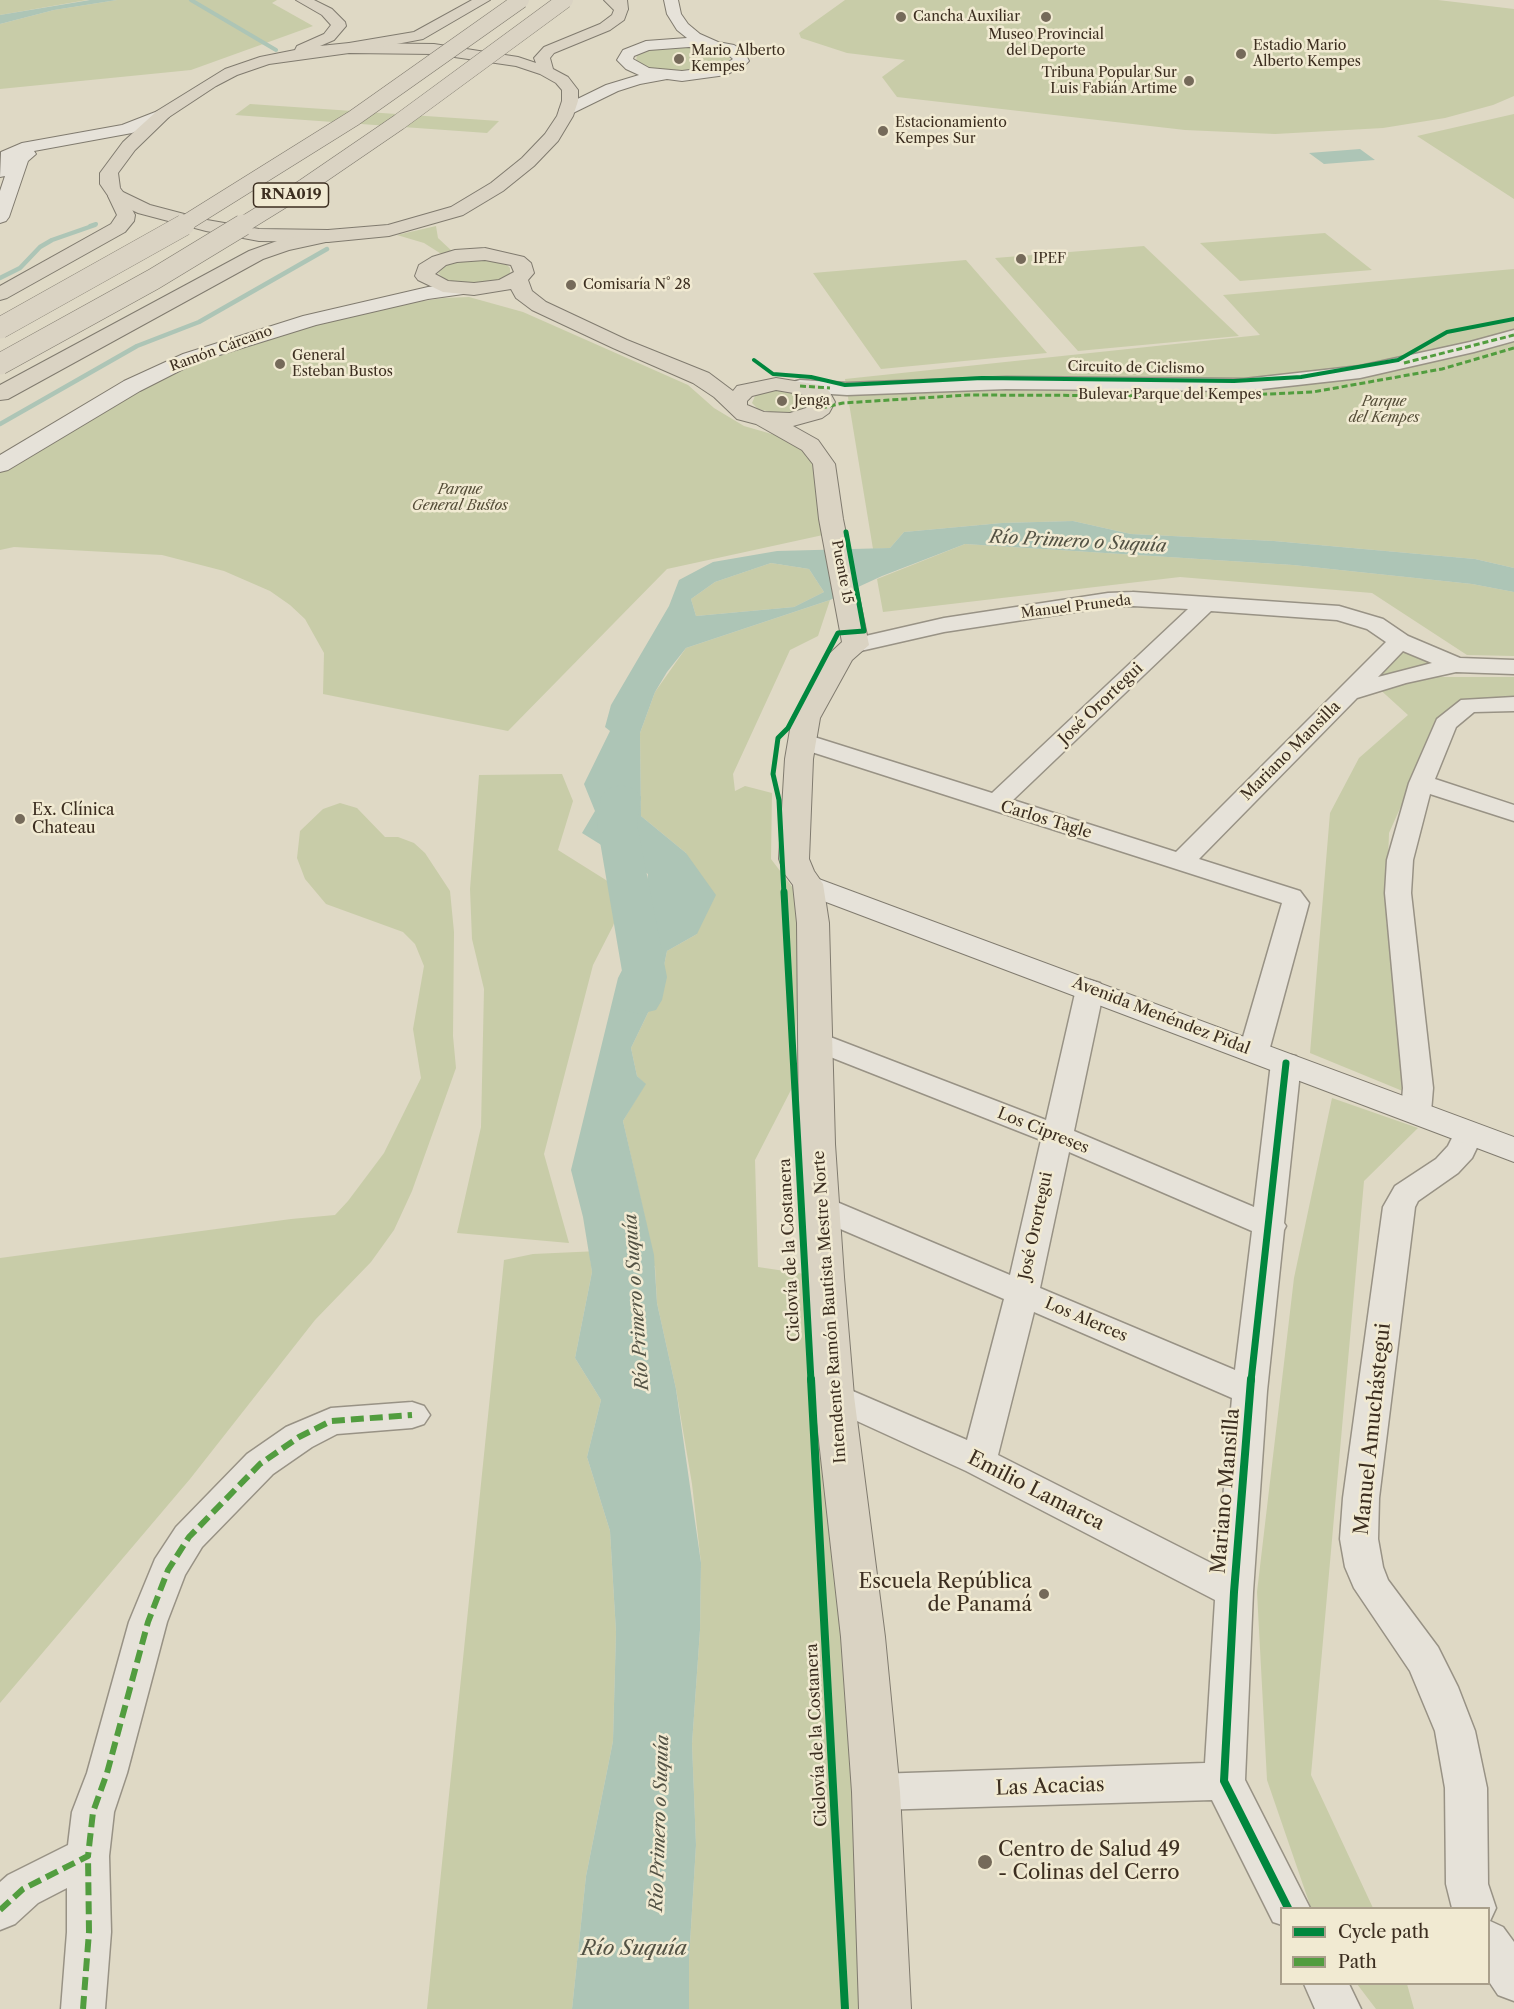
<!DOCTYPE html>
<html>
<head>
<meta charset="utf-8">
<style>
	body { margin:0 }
	#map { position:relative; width:1514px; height:2009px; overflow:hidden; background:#dfd9c5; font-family:"Libre Caslon Text",serif }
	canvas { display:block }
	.legend { position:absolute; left:1280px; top:1907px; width:210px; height:78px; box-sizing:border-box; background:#f1ead2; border:2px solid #a99f8b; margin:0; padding:8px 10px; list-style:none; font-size:18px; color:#3c2e20 }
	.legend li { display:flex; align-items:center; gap:12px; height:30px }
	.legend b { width:30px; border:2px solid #a99f8b }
</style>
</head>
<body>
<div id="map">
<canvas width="1514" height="2009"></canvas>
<ul class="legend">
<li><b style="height:8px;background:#00873e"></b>Cycle path</li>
<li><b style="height:8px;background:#529d3f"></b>Path</li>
</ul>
</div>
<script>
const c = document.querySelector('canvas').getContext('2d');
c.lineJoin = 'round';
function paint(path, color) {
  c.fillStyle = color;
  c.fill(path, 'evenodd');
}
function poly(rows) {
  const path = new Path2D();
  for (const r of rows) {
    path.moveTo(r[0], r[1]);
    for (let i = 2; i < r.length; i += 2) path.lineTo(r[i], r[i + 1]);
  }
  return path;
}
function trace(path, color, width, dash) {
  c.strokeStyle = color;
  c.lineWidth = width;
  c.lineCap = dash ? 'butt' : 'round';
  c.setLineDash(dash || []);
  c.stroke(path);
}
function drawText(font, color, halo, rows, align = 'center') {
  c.font = font + ' "Libre Caslon Text",serif';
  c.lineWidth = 5;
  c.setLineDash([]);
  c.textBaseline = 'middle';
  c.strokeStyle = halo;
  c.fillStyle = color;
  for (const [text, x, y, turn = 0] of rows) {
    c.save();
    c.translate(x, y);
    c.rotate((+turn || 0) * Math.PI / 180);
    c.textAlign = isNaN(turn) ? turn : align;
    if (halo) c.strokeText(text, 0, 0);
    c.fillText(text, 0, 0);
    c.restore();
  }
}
paint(poly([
	[0,0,87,0,0,15],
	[117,0,277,0,272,3,313,26,191,70,0,89,0,24,54,10],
	[845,0,1438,0,1514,9,1514,96,1493,105,1445,118,1383,128,1275,134,1185,130,897,97,882,77,905,60,847,53,801,38,799,33],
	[682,45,723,51,729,55,730,60,715,68,684,72,650,68,636,61,637,55,648,49],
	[250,104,499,121,487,133,235,115],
	[1514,114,1514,199,1417,136],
	[436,226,438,238,454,253,443,255,424,243,397,235],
	[1325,233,1372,270,1240,281,1200,243],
	[1144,246,1239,336,1078,351,995,258],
	[477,259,506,264,510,268,510,274,499,280,465,284,446,281,438,273,449,263],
	[966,260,1047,353,881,369,813,273],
	[1514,269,1514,568,1475,559,1274,541,1131,534,1073,521,1002,523,904,532,890,548,873,549,845,379,1260,335,1223,295],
	[469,297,523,312,688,385,714,408,744,426,782,437,800,446,812,463,823,535,667,569,508,731,323,694,324,653,305,619,290,605,270,591,224,571,162,555,14,547,0,550,0,468,103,407,222,350,388,306,444,298],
	[782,390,796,392,806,397,808,404,801,410,787,413,771,412,758,409,752,403,755,396,766,392],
	[965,544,1293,565,1472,584,1514,592,1514,656,1467,655,1372,593,1180,577,883,612,877,579],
	[771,563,809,569,824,592,794,607,696,616,691,599,715,582],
	[830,600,818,636,790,650,733,774,735,791,745,786,772,793,771,859,796,892,802,927,792,1088,755,1160,758,1267,825,1277,876,2009,689,2009,689,1960,696,1845,692,1744,700,1630,701,1563,692,1484,676,1389,657,1303,655,1266,590,1257,592,1272,575,1358,601,1400,587,1457,610,1531,616,1632,613,1741,586,1876,572,2009,427,2009,504,1260,533,1254,599,1251,653,1254,623,1121,645,1084,637,1076,631,1048,659,990,667,951,697,934,686,853,641,816,640,733,655,692,686,648],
	[1403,647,1438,667,1365,685],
	[1419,677,1514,677,1514,698,1495,698,1461,703,1439,721,1389,833,1386,919,1410,1094,1310,1053,1330,813,1359,758,1408,715,1375,685],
	[562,774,573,801,558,850,625,892,613,926,593,965,544,1154,569,1243,457,1233,481,1127,484,989,472,939,470,889,479,775],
	[340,803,357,808,385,837,398,837,414,843,425,853,450,891,454,932,453,1036,456,1068,412,1191,394,1230,371,1262,315,1320,190,1479,0,1703,0,1258,291,1219,335,1215,348,1201,384,1153,421,1078,413,1029,424,966,415,944,403,932,326,904,305,879,297,858,300,831,323,809],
	[1332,1098,1418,1128,1364,1181,1311,1775,1373,1908,1311,1908,1267,1780,1257,1592,1294,1278],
	[1357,1984,1407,1984,1414,2009,1376,2009]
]), '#c8cca8');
paint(poly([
	[90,0,117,0,54,10,0,24,0,15],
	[1360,149,1375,160,1324,164,1309,153],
	[1073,521,1131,534,1274,541,1475,559,1514,568,1514,592,1472,584,1293,565,965,544,882,576,830,600,686,648,667,672,655,692,640,733,641,816,686,853,716,895,697,934,667,951,659,990,631,1048,637,1076,646,1084,623,1121,654,1255,657,1303,676,1389,701,1563,700,1630,692,1744,696,1845,689,1960,689,2009,572,2009,586,1876,613,1741,616,1632,610,1531,587,1457,601,1400,575,1358,592,1272,583,1217,571,1170,618,978,638,939,648,874,582,833,595,811,584,784,610,731,605,727,611,705,669,606,679,580,713,562,777,551,890,548,904,532,1002,523],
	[771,563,809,569,824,592,794,607,696,616,691,599,715,582]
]), '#adc5b6');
trace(poly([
	[191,0,276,50],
	[90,226,96,224]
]), '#adc5b6', 4);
trace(poly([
	[0,278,20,268,40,247,52,240,95,225],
	[0,424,137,346,199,322,327,249]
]), '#adc5b6', 4.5);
paint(poly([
	[621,785,635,789,641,797,637,824,667,977,662,1000,656,1010,640,1014,624,1010,618,1000,623,977,597,824,601,797,607,789,621,785]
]), '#adc5b6');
const street = poly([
	[1514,330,1514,341,1474,352,1360,378,1244,391,1006,389,847,395,800,392,793,390,791,386,793,382,800,380,847,383,1006,377,1244,379,1360,366,1470,342,1514,330],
	[1133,592,1339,606,1383,619,1408,636,1460,658,1514,660,1514,674,1456,672,1406,683,1357,698,1199,859,1300,891,1309,903,1269,1051,1264,1058,1254,1060,1244,1058,1239,1051,1282,903,793,746,790,741,793,736,802,734,811,736,992,793,1188,609,1133,606,1108,607,944,632,856,652,848,650,845,645,848,640,944,618,1108,593,1133,592],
	[1211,611,1337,620,1367,629,1386,642,1176,852,1013,800,1211,611],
	[1403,651,1432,663,1378,677,1403,651],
	[1514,697,1514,711,1474,712,1456,727,1435,779,1514,805,1514,821,1430,794,1413,860,1411,893,1433,1088,1431,1112,1427,1119,1416,1122,1405,1119,1401,1112,1403,1088,1385,893,1387,860,1409,783,1437,719,1461,700,1514,697],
	[1090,980,1100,983,1104,989,1074,1131,1254,1207,1271,1063,1276,1056,1286,1054,1296,1056,1301,1063,1284,1223,1286,1226,1284,1230,1267,1391,1253,1592,1245,1780,1310,1908,1282,1908,1282,1925,1273,1922,1212,1800,876,1810,861,1805,855,1792,861,1779,876,1774,1205,1763,1215,1600,966,1471,822,1405,817,1396,822,1387,834,1383,967,1440,1004,1299,810,1216,805,1208,810,1200,821,1197,832,1200,1010,1275,1041,1140,805,1047,800,1041,805,1035,815,1032,825,1035,1046,1120,1076,989,1080,983,1090,980],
	[1069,1152,1252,1231,1235,1370,1040,1288,1069,1152],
	[1034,1312,1232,1398,1217,1566,998,1455,1034,1312],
	[1469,1123,1480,1126,1484,1133,1472,1158,1458,1173,1418,1201,1415,1207,1379,1498,1378,1539,1383,1567,1388,1580,1438,1647,1458,1687,1475,1731,1487,1788,1488,1884,1496,1908,1490,1921,1503,1927,1514,1942,1514,2001,1498,1995,1488,1980,1488,1908,1452,1908,1446,1884,1445,1788,1435,1731,1410,1671,1354,1588,1345,1567,1340,1539,1343,1498,1383,1207,1395,1186,1436,1159,1448,1146,1458,1126,1469,1123],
	[412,1402,424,1406,430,1415,424,1424,412,1428,337,1434,312,1447,273,1474,202,1547,185,1575,167,1622,127,1773,114,1812,109,1856,111,1932,105,2009,61,2009,67,1932,67,1888,38,1903,15,1924,0,1930,0,1882,8,1875,68,1845,72,1812,87,1773,129,1622,155,1559,176,1527,247,1454,286,1427,331,1408,412,1402],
	[1304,1984,1349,1984,1361,2009,1315,2009,1304,1984]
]);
const secondary = poly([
	[664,0,678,0,681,14,688,24,700,34,718,42,734,45,744,51,749,61,746,64,726,75,682,81,667,79,640,84,618,91,573,113,561,113,559,110,561,107,606,85,639,75,626,69,617,60,623,50,646,41,687,38,677,30,667,14,664,0],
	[689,47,725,52,733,59,722,66,682,71,649,68,633,59,634,56,649,50,689,47],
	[163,109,171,114,169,117,132,133,34,151,36,154,28,161,9,217,6,221,0,223,0,191,5,176,0,177,1,152,22,143,122,125,163,109],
	[463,283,470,285,473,289,470,293,428,299,316,325,197,362,140,391,8,470,0,472,0,455,124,381,183,354,303,316,428,287,463,283],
	[808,875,1514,1137,1514,1162,797,891,793,884,797,877,808,875]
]);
const primary = poly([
	[296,0,314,0,332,9,345,22,346,26,334,40,320,46,349,43,434,44,518,57,536,63,534,58,544,47,600,24,612,15,614,10,604,0,619,0,628,9,624,20,610,30,554,53,550,58,553,69,568,77,578,90,578,101,573,116,558,141,534,166,503,191,463,215,389,236,328,242,259,241,206,231,138,213,111,200,100,184,100,173,123,142,157,111,225,69,260,57,295,50,297,46,324,34,331,25,322,15,296,0],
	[349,53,434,54,516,66,540,74,556,83,562,90,562,101,557,116,545,134,522,158,491,183,451,207,388,225,328,230,259,229,207,220,150,205,123,192,120,188,118,173,135,150,169,117,216,86,237,75,269,64,349,53],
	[485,248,524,257,531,263,534,273,528,280,532,291,546,302,627,340,709,373,733,391,737,386,776,378,819,385,829,391,835,402,829,413,822,418,793,426,818,440,835,464,843,519,869,645,852,660,820,718,813,759,809,859,814,871,823,884,829,923,835,1144,844,1277,854,1396,885,1637,900,1792,911,2009,859,2009,852,1792,841,1637,814,1396,806,1277,799,1144,797,923,793,885,784,873,779,859,785,759,792,718,828,655,842,642,819,519,813,464,802,450,756,424,737,419,714,397,693,383,613,348,532,310,516,298,511,289,474,295,443,292,418,280,415,276,419,265,432,257,455,250,485,248],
	[485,260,511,265,514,272,499,280,474,283,448,281,435,274,446,265,457,262,485,260],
	[776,390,805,395,813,402,806,408,790,413,764,412,747,405,747,401,752,396,776,390]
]);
const highway = poly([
	[472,0,490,0,423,39,349,53,341,48,349,43,414,32,472,0],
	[613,0,627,0,628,9,626,12,616,12,613,0],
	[117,191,123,192,135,215,134,221,125,232,7,298,0,300,0,286,111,224,117,215,108,196,111,192,117,191],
	[328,230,335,232,337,236,335,240,289,250,263,259,8,399,0,400,0,385,249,251,277,241,328,230]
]);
trace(street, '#989285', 3);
trace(secondary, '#807b6f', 2);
trace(primary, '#807b6f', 2);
trace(highway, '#807b6f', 2);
paint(street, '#e6e2d9');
paint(secondary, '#e6e2d9');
paint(primary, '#dad3c3');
paint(highway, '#dad3c3');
const highwayBridgeFar1 = poly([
	[181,226,354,118,521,0],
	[241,226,301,189,399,122,565,0]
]);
const highwayBridge = poly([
	[0,328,184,225],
	[0,364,154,279,243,225]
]);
trace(highwayBridgeFar1, '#807b6f', 17, []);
trace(highwayBridge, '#807b6f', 22, []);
trace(highwayBridgeFar1, '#dad3c3', 16);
trace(highwayBridge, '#dad3c3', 21);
trace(poly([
	[1404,363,1514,335],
	[800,386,830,388],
	[821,408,843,403,968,395,1225,396,1313,392,1442,369,1514,348]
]), '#529d3f', 3, [6, 3]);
trace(poly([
	[0,1910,23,1889,88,1856,93,1812,107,1773,148,1622,168,1570,189,1537,260,1464,299,1437,331,1421,412,1415],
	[83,2009,89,1932,88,1856]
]), '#529d3f', 6, [13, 6]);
trace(poly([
	[754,360,773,374,811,377,845,385,982,378,1234,381,1301,377,1398,360,1447,332,1514,319]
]), '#00873e', 4);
trace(poly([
	[784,894,779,800,773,774,778,738,788,728,838,633,864,631,846,532]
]), '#00873e', 5);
trace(poly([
	[784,892,811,1381],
	[1251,1381,1286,1063]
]), '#00873e', 7);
trace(poly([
	[811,1379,845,2009],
	[1251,1379,1234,1592,1224,1781,1288,1908]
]), '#00873e', 8);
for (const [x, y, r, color] of [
	[901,17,6,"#756a5a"],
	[1046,17,6,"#756a5a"],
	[1241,54,6,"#756a5a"],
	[679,59,6,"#756a5a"],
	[1189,81,6,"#756a5a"],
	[883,131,6,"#756a5a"],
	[1021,259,6,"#756a5a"],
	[571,285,6,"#756a5a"],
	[280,364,6,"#756a5a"],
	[782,401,6,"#756a5a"],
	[20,819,6,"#756a5a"],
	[1044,1594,6,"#756a5a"],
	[985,1862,8,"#756a5a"]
]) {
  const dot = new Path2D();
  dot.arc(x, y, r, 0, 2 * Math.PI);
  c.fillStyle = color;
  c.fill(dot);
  trace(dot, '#f1ead2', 2);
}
drawText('14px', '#3c2e20', '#f1ead2', [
	["Cancha Auxiliar",913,17],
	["Museo Provincial",1046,35,"center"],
	["del Deporte",1046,51,"center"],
	["Estadio Mario",1253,46],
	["Alberto Kempes",1253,62],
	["Mario Alberto",691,51],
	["Kempes",691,67],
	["Tribuna Popular Sur",1177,73,"right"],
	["Luis Fabián Artime",1177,89,"right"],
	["Estacionamiento",895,123],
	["Kempes Sur",895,139],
	["IPEF",1033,259],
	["Comisaría N° 28",583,285],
	["General",292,356],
	["Esteban Bustos",292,372],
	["Jenga",794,401]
], 'left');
drawText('14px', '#3c2e20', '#f1ead2', [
	["Ramón Cárcano",221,349,-20],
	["Circuito de Ciclismo",1136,368,1],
	["Bulevar Parque del Kempes",1170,395],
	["Puente 15",842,572,79],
	["Manuel Pruneda",1076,607,-7]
]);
drawText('italic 14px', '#544c37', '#f1ead2', [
	["Parque",1384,402],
	["del Kempes",1384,418],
	["Parque",460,490],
	["General Bustos",460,506]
]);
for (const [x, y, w] of [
	[291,195,75]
]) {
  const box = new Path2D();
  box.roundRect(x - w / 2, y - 12, w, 24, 4.5);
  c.fillStyle = '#f1ead2';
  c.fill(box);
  trace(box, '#3c2e20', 1.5);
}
drawText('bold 15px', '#3c2e20', null, [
	["RNA019",291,195]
]);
drawText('16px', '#3c2e20', '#f1ead2', [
	["José Orortegui",1101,704,-44],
	["Mariano Mansilla",1291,751,-45],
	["Carlos Tagle",1046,820,17],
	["Avenida Menéndez Pidal",1161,1016,21],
	["Los Cipreses",1043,1131,22],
	["José Orortegui",1036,1226,-78],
	["Ciclovía de la Costanera",790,1250,-93],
	["Intendente Ramón Bautista Mestre Norte",830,1307,-94],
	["Los Alerces",1086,1320,23],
	["Ciclovía de la Costanera",817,1735,-93]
]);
drawText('16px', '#3c2e20', '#f1ead2', [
	["Ex. Clínica",32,810],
	["Chateau",32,828]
], 'left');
drawText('italic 18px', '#535244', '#f1ead2', [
	["Río Primero o Suquía",1078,542,3],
	["Río Primero o Suquía",637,1302,-94],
	["Río Primero o Suquía",660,1823,-88]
]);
drawText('20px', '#3c2e20', '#f1ead2', [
	["Manuel Amuchástegui",1373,1429,-84],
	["Emilio Lamarca",1036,1491,27],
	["Mariano Mansilla",1226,1491,-85],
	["Las Acacias",1050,1787,-2]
]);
drawText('20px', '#3c2e20', '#f1ead2', [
	["Escuela República",1032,1582],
	["de Panamá",1032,1605],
	["Centro de Salud 49",998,1850,"left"],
	["- Colinas del Cerro",998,1873,"left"]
], 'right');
drawText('italic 21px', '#535244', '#f1ead2', [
	["Río Suquía",634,1949]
]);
</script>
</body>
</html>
